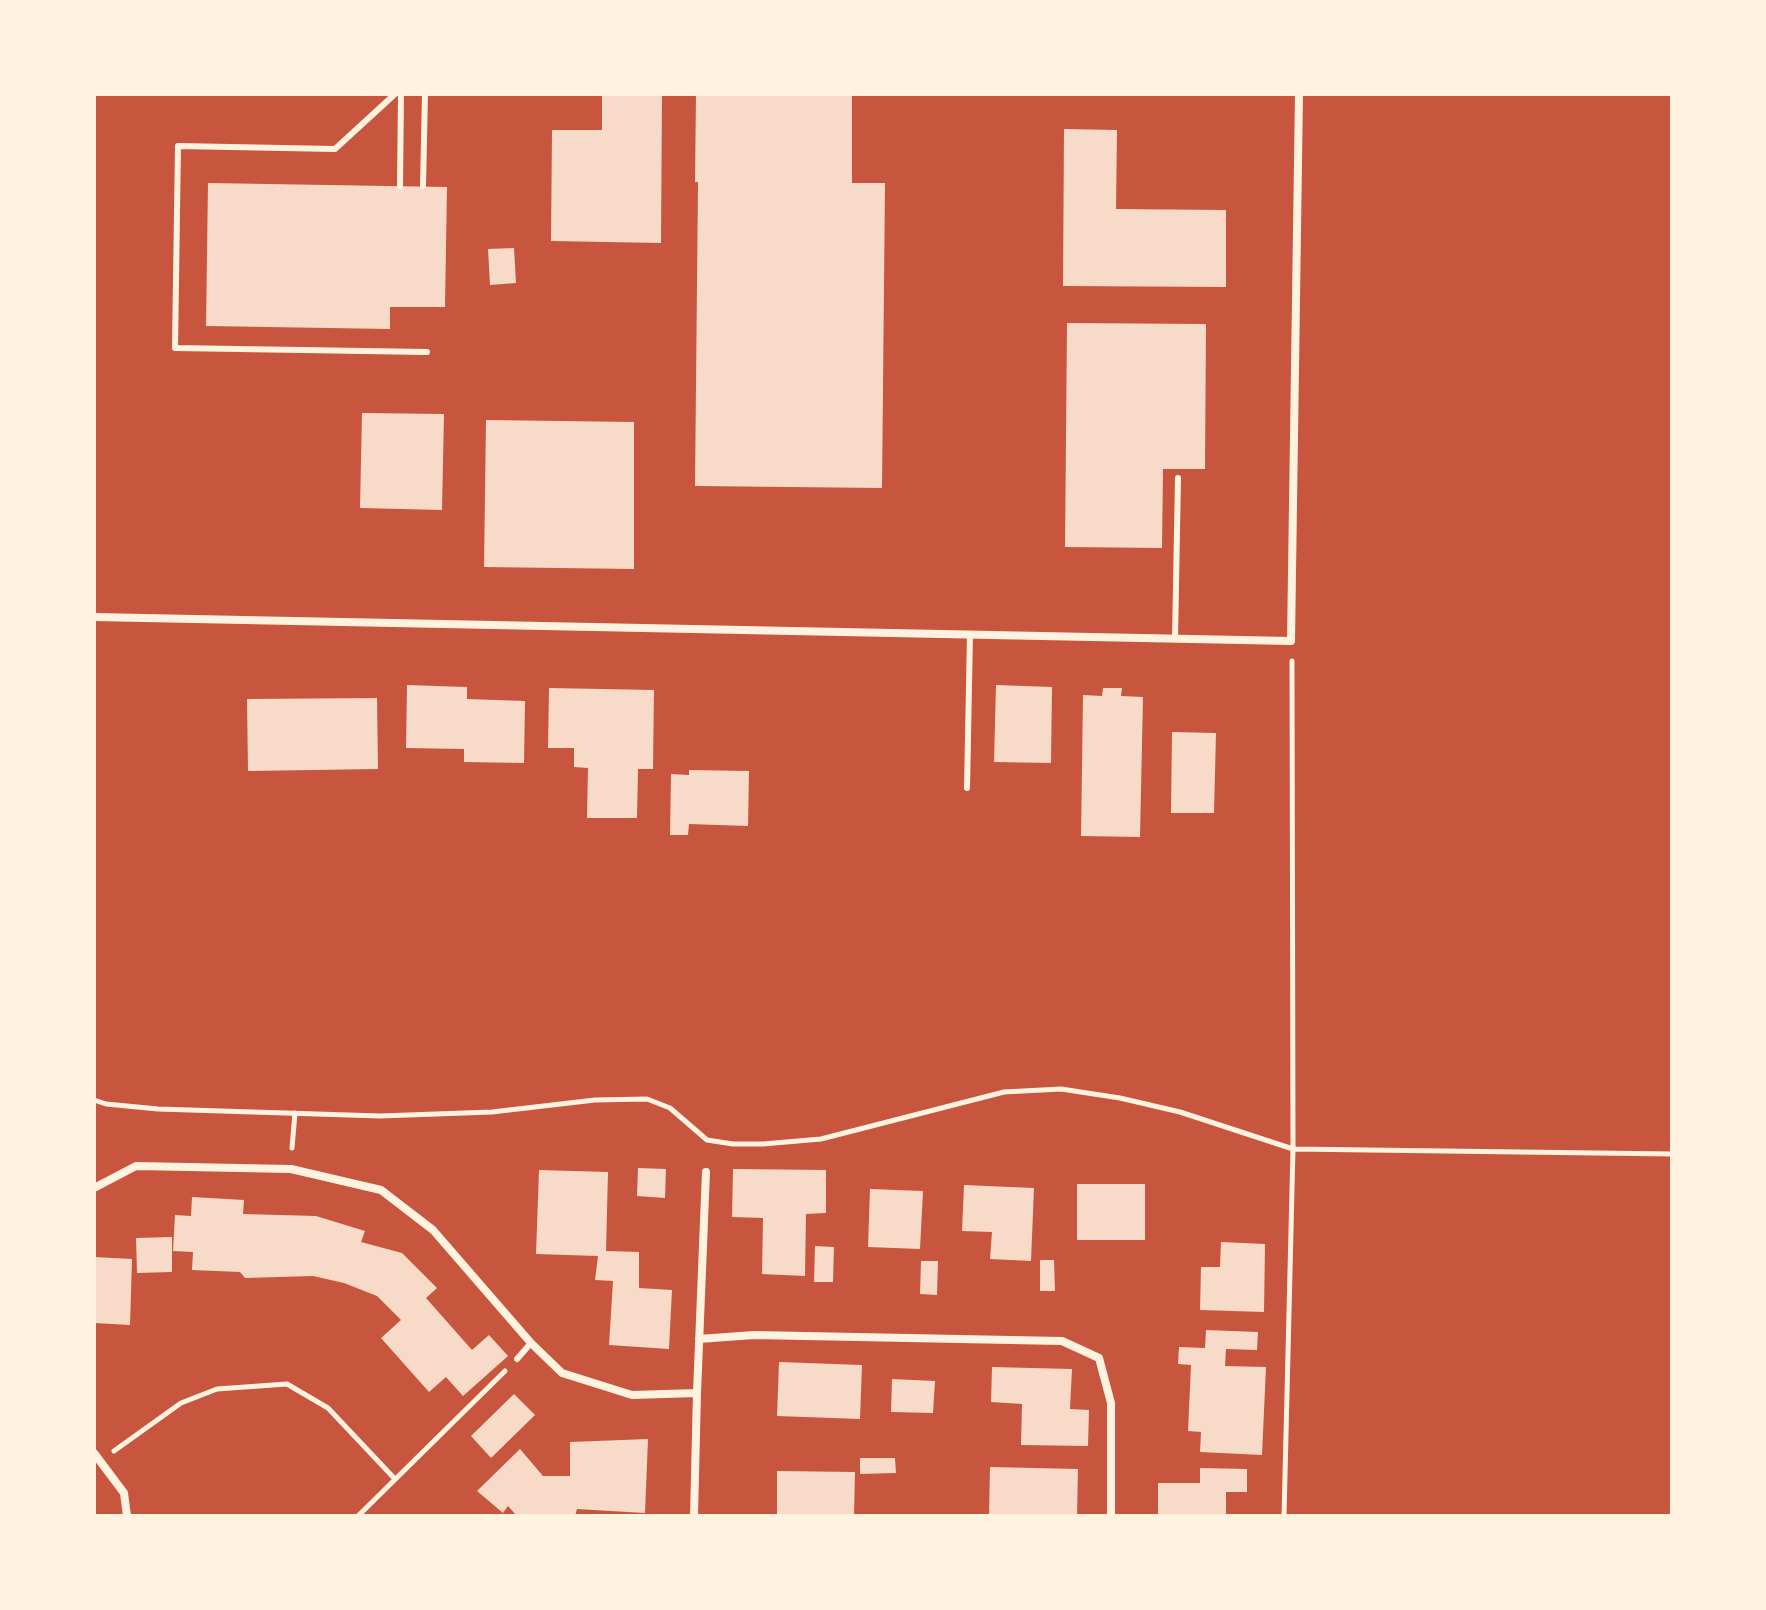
<!DOCTYPE html>
<html>
<head>
<meta charset="utf-8">
<style>
	body { margin:0 }
	#map { position:relative; width:1766px; height:1610px; overflow:hidden; background:#c8553d; font-family:"Roboto Condensed",sans-serif }
	canvas { display:block }
	.frame { position:absolute; inset:0; border:96px solid #fff3e0; pointer-events:none }
</style>
</head>
<body>
<div id="map">
<canvas width="1766" height="1610"></canvas>
<div class="frame"></div>
</div>
<script>
const c = document.querySelector('canvas').getContext('2d');
c.lineJoin = 'round';
function paint(path, color) {
  c.fillStyle = color;
  c.fill(path, 'evenodd');
}
function poly(rows) {
  const path = new Path2D();
  for (const r of rows) {
    path.moveTo(r[0], r[1]);
    for (let i = 2; i < r.length; i += 2) path.lineTo(r[i], r[i + 1]);
  }
  return path;
}
function trace(path, color, width, dash) {
  c.strokeStyle = color;
  c.lineWidth = width;
  c.lineCap = dash ? 'butt' : 'round';
  c.setLineDash(dash || []);
  c.stroke(path);
}
paint(poly([
	[602,94,662,94,661,243,551,241,552,130,602,130],
	[696,94,852,94,852,183,885,183,882,488,695,486,698,182,695,182],
	[1064,129,1117,130,1116,209,1226,210,1226,287,1063,286],
	[208,183,447,187,445,307,390,307,390,329,206,326],
	[514,248,516,283,490,285,488,249],
	[1067,323,1206,324,1205,469,1163,469,1162,548,1065,547],
	[362,413,444,414,442,510,360,508],
	[486,420,634,422,634,569,484,567],
	[407,685,467,687,467,699,525,701,524,763,464,762,464,749,406,748],
	[996,685,1052,687,1051,763,994,762],
	[549,688,654,690,653,769,638,769,637,818,587,818,588,768,574,767,574,748,548,748],
	[1103,688,1122,688,1121,696,1143,697,1140,837,1081,836,1083,695,1102,696],
	[377,698,378,769,248,771,247,699],
	[1172,732,1216,733,1214,813,1171,813],
	[689,770,749,771,748,826,689,824,688,835,670,835,671,774,689,775],
	[638,1168,666,1169,665,1198,637,1196],
	[733,1169,826,1170,826,1213,806,1214,805,1276,762,1274,763,1218,732,1217],
	[539,1170,608,1172,606,1251,639,1252,639,1288,672,1290,669,1349,609,1345,613,1281,595,1280,598,1256,536,1254],
	[1077,1184,1145,1184,1145,1240,1077,1240],
	[964,1185,1034,1188,1031,1261,990,1259,992,1232,962,1231],
	[870,1189,923,1191,920,1249,868,1247],
	[192,1197,244,1200,243,1214,316,1216,365,1231,361,1242,402,1253,437,1288,426,1298,472,1350,489,1335,508,1356,463,1396,446,1377,429,1392,381,1338,401,1320,377,1296,344,1283,313,1276,245,1278,240,1272,192,1270,193,1252,173,1251,175,1215,191,1216],
	[172,1237,172,1272,137,1273,136,1238],
	[1221,1242,1265,1244,1264,1312,1200,1310,1201,1267,1220,1267],
	[815,1246,834,1247,833,1282,814,1282],
	[94,1257,132,1259,130,1325,94,1323],
	[1040,1260,1054,1260,1055,1291,1040,1291],
	[921,1261,938,1261,937,1295,920,1294],
	[1206,1330,1258,1332,1257,1350,1226,1349,1225,1366,1266,1367,1262,1455,1200,1452,1201,1432,1188,1431,1191,1365,1178,1364,1179,1347,1205,1348],
	[779,1362,862,1365,860,1419,777,1416],
	[992,1367,1072,1369,1070,1409,1089,1410,1088,1446,1021,1445,1022,1404,991,1402],
	[892,1379,935,1381,933,1413,891,1412],
	[514,1394,535,1415,491,1458,471,1436],
	[648,1439,645,1513,577,1509,575,1516,517,1516,508,1506,503,1513,477,1491,520,1449,543,1476,570,1476,570,1442],
	[860,1458,895,1458,896,1473,860,1474],
	[990,1467,1078,1469,1077,1516,989,1516],
	[1200,1468,1247,1469,1247,1492,1226,1492,1226,1516,1158,1516,1158,1483,1200,1483],
	[777,1471,855,1472,854,1516,777,1516]
]), '#f7dbc8');
trace(poly([
	[94,1100,106,1104,158,1109,380,1116,492,1112,595,1100,647,1099,670,1108,707,1140,733,1144,763,1144,821,1139,1004,1092,1061,1089,1120,1098,1180,1112,1293,1149,1672,1154],
	[292,1148,295,1113],
	[114,1451,181,1403,217,1389,287,1384,328,1408,394,1478],
	[358,1516,505,1371],
	[1284,1516,1293,1149,1292,661]
]), '#fff3e0', 5);
trace(poly([
	[395,94,335,149,178,146,175,348,427,352],
	[400,186,401,94],
	[423,186,425,94],
	[1175,639,1178,478],
	[967,788,970,634],
	[517,1359,531,1343]
]), '#fff3e0', 6);
trace(poly([
	[94,617,1291,641,1299,94],
	[94,1188,136,1166,291,1169,381,1190,433,1230,531,1343,562,1373,632,1395,697,1393],
	[699,1339,754,1335,1062,1341,1099,1358,1111,1403,1111,1516],
	[94,1453,124,1493,127,1516],
	[694,1516,697,1393,706,1172]
]), '#fff3e0', 8);
</script>
</body>
</html>
